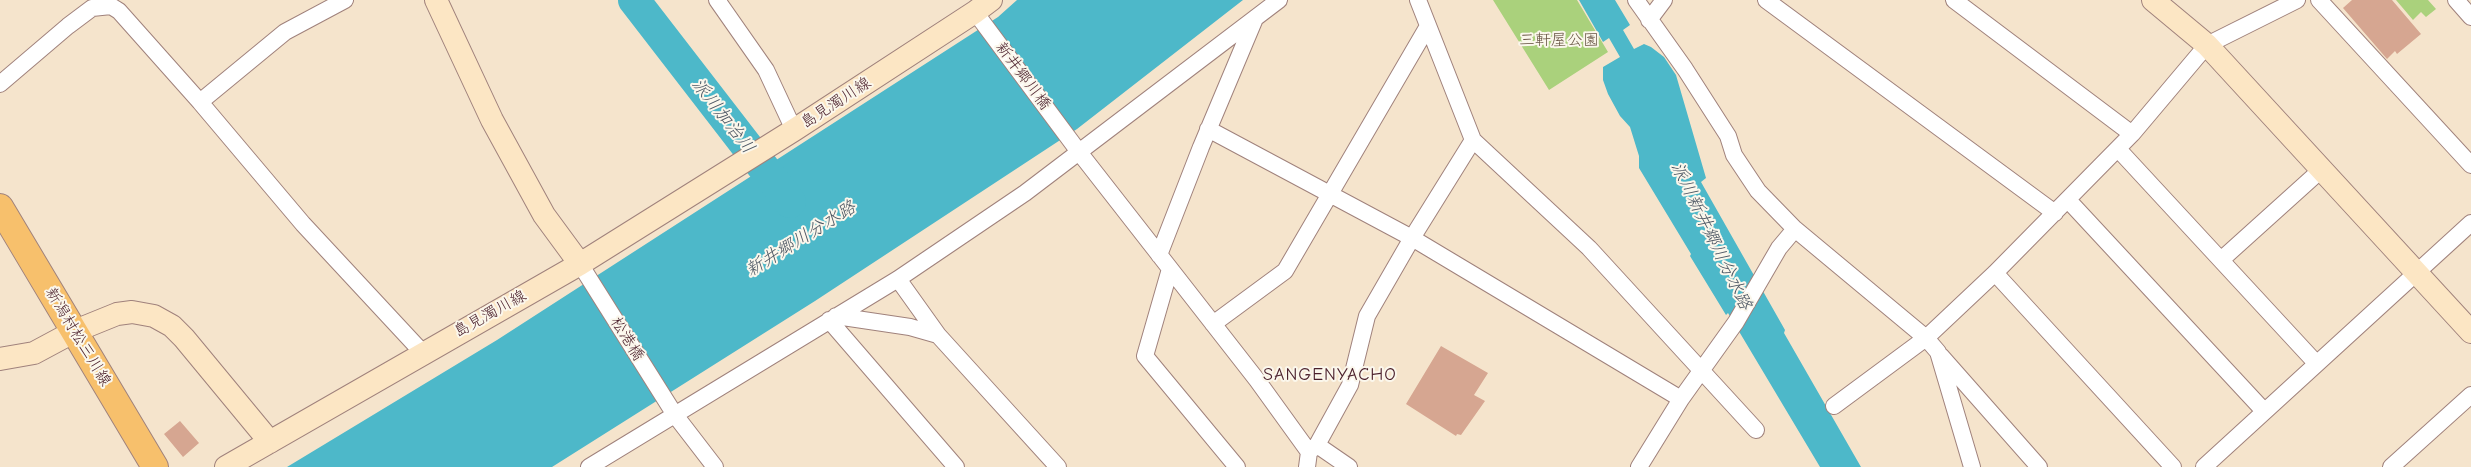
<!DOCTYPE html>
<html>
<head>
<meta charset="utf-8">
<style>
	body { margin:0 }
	canvas { display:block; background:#f5e4cc }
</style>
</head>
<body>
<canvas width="2471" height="467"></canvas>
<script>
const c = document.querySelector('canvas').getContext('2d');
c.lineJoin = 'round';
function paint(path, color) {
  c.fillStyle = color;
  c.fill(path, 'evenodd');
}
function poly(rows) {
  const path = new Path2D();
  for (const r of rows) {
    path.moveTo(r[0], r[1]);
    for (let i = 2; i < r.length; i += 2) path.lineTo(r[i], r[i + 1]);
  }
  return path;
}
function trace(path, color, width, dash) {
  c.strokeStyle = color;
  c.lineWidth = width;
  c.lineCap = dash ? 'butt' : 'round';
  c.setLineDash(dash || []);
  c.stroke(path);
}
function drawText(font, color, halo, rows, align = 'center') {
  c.font = font + ' "Comic Neue","Klee One",sans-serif';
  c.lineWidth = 4;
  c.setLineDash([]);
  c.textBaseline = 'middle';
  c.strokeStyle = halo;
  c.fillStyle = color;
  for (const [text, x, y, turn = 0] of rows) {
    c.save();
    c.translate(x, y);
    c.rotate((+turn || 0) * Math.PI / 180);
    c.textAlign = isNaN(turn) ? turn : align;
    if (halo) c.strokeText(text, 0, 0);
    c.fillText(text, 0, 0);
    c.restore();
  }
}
paint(poly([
	[1493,0,1577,0,1608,52,1549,90],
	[2396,0,2428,0,2436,9,2426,17,2421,12,2413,20]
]), '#aad17c');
paint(poly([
	[1017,0,1243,0,1077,129,815,301,552,467,287,467,497,340,998,17],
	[1579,0,1615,0,1630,25,1623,30,1634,49,1644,44,1651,47,1664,57,1676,75,1706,178,1701,182,1785,330,1784,333,1861,467,1820,467,1728,313,1726,315,1690,256,1691,254,1639,168,1639,156,1630,127,1620,116,1608,94,1603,80,1603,67,1620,57,1609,38,1603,42]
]), '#4db8c9');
trace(poly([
	[634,0,790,202]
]), '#4db8c9', 32);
paint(poly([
	[2352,0,2392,0,2421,34,2397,54,2395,51,2387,59,2343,8],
	[1441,346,1488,373,1474,395,1485,401,1461,435,1457,434,1456,436,1406,404],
	[180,421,199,443,183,457,164,434]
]), '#d6a691');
const street = poly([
	[717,0,766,70,794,130],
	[1636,0,1685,69,1728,136,1734,155,1758,191,1795,229,1926,338,1938,352,1972,467],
	[1766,0,2055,213],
	[1954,0,2132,134],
	[2319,0,2471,165],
	[2456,0,2471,17],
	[975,12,1079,152,1257,380,1309,452,1307,467],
	[1649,20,1664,0],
	[0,84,68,26,92,8,111,6,119,11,200,102,303,224,422,352],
	[200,102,285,32,345,0],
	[1208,129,1412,238,1681,399],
	[1473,140,1589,248,1756,430],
	[2118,149,2316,363],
	[2068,200,2264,411],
	[1159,255,1201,147,1254,21],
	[2221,260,2322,169],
	[580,264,675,415,715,467],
	[1170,269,1145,356,1237,467],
	[1995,273,2173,467],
	[898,279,938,335],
	[836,316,910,327,938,335,1058,467],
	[829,320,956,467],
	[1213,324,1285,271,1428,26],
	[1941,356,2039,467],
	[1834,406,1926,338,1995,273,2132,134,2207,45,2297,0],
	[1317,445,1349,467],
	[1309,452,1317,445,1350,385,1367,316,1412,238,1473,140,1418,0],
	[589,467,898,279,1025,193,1279,0],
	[1639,467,1681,399,1736,322,1779,248,1795,229],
	[2204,467,2471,223],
	[2391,467,2471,395]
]);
const secondary = poly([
	[436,0,492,120,544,215,580,264],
	[2153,0,2207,45,2471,332],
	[0,359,34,353,75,331,117,314,132,312,154,316,172,326,184,338,270,442],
	[226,467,580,264,794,130,975,12,991,0]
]);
const primary = poly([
	[0,207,155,467]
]);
trace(street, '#a0827c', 18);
trace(secondary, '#a0827c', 24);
trace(primary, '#a0827c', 28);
trace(street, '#fff', 16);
trace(secondary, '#fce6c4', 22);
trace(primary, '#f7c06c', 26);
drawText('16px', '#675443', '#fbf7ec', [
	["三軒屋公園",1559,40]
]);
drawText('16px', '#4a1f2b', '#fbf7ec', [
	["新井郷川橋",1023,76,53],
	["島見濁川線",836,103,-33],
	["島見濁川線",490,314,-29],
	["新潟村松三川線",78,337,59],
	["松港橋",627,339,58]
]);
drawText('italic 18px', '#4b5562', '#fbf7ec', [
	["派川加治川",723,116,52],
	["派川新井郷川分水路",1711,236,64],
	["新井郷川分水路",801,239,-32]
]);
c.letterSpacing = '1px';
drawText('18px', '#4a1f2b', '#fbf7ec', [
	["SANGENYACHO",1330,375]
]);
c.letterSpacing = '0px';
</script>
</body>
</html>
